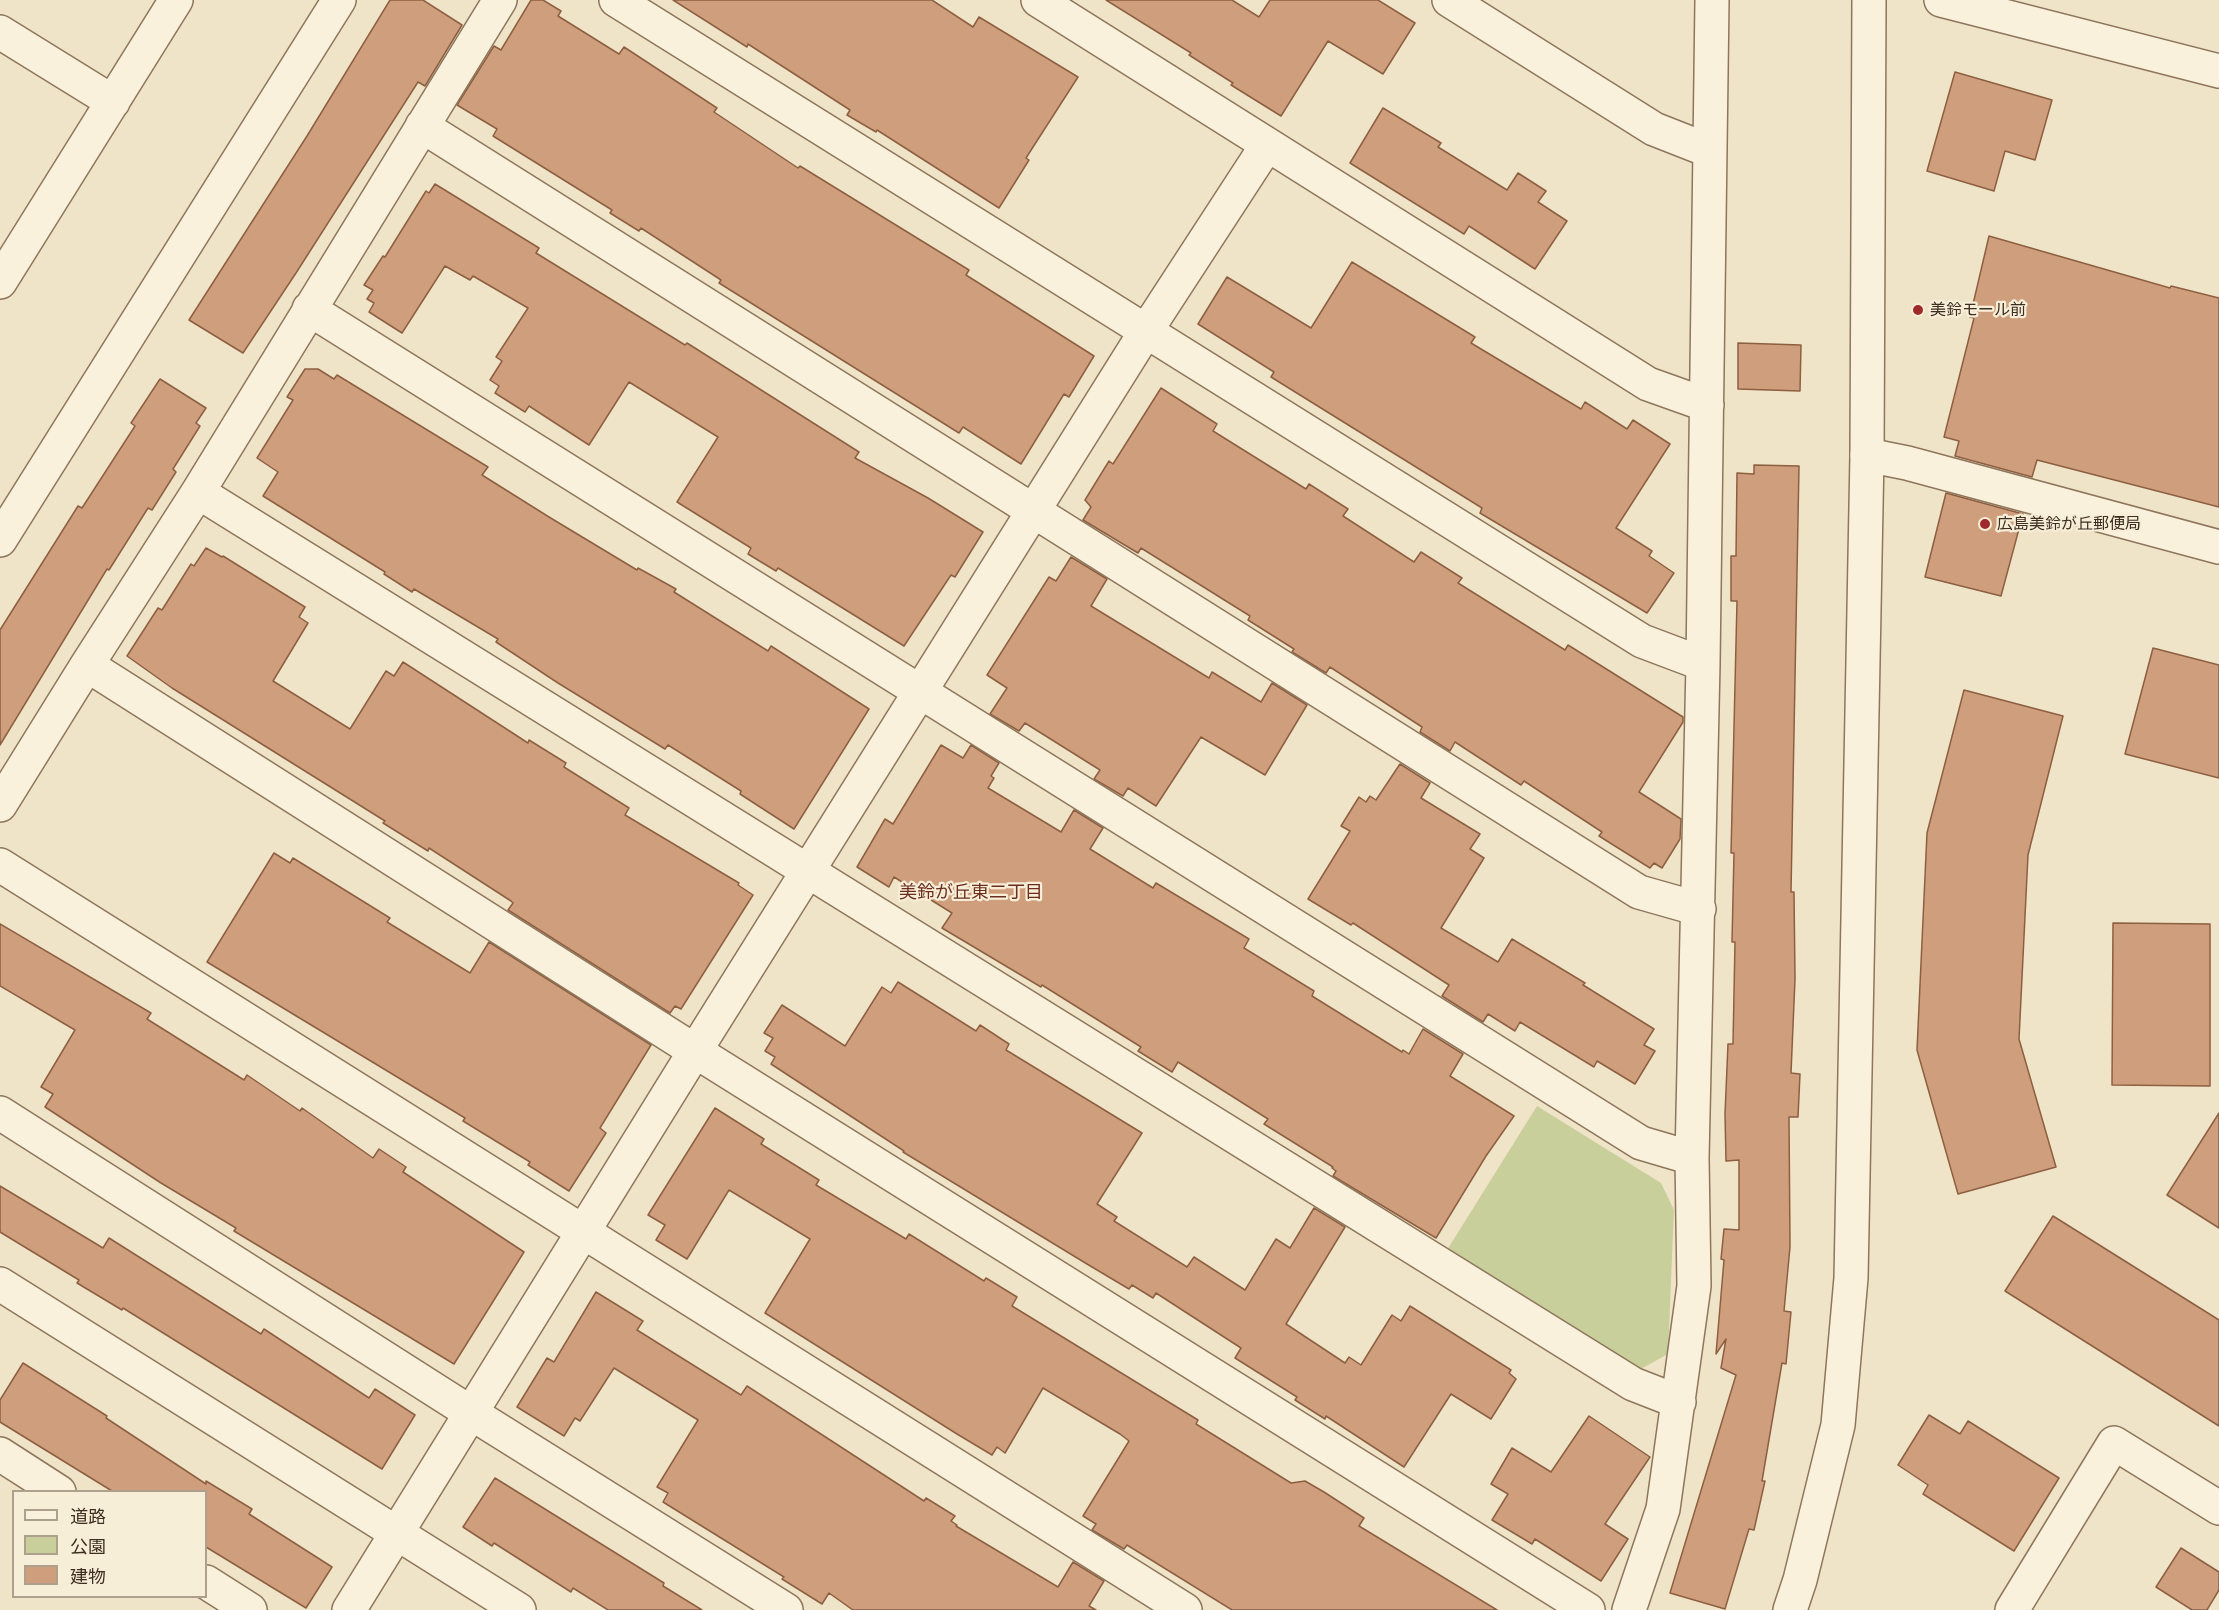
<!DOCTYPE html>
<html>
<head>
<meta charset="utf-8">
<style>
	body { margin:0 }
	#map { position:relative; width:2219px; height:1610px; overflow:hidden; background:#f0e4c8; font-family:Merriweather,"Noto Sans JP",serif }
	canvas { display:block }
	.legend { position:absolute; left:12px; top:1490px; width:195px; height:108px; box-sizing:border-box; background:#f7eed8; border:2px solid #ada18e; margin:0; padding:8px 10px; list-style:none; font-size:18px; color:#3d2e20 }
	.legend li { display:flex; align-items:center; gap:12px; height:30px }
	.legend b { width:30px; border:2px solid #ada18e }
</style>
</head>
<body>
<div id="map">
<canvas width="2219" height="1610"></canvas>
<ul class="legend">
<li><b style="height:8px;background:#faf1dc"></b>道路</li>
<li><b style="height:16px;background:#c9cf9b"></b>公園</li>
<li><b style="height:16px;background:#cf9f7d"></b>建物</li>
</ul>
</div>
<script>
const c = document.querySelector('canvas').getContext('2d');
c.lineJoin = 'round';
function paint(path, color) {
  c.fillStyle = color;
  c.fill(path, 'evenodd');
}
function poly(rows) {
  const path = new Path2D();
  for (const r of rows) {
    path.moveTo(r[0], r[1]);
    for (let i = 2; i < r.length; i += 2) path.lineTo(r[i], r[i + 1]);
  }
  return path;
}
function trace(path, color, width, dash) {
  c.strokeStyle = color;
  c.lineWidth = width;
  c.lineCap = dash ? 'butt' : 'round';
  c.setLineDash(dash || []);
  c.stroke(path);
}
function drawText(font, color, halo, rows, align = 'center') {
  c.font = font + ' Merriweather,"Noto Sans JP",serif';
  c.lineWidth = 4.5;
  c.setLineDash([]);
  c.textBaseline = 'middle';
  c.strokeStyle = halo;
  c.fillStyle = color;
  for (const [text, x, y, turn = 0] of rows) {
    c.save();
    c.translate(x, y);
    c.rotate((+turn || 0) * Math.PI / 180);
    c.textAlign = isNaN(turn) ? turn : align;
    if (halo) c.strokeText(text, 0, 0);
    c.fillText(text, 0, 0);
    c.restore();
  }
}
paint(poly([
	[1537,1106,1661,1183,1674,1210,1668,1354,1639,1370,1447,1250]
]), '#c9cf9b');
const building = poly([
	[390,0,423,0,462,25,425,86,418,82,296,273,243,353,189,320,307,136,390,0],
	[531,0,543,0,561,11,558,16,619,54,624,47,717,108,714,112,798,168,800,166,969,270,966,275,1094,356,1069,397,1064,394,1021,464,963,427,959,433,719,283,721,280,641,228,639,231,610,213,612,210,493,136,497,129,457,105,494,46,501,50,531,0],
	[673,0,932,0,973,27,979,17,1078,77,1026,158,1029,160,999,208,877,130,876,132,847,115,850,110,748,44,747,47,673,0],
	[1106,0,1232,0,1259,17,1270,0,1378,0,1415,23,1383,74,1328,41,1281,116,1231,85,1233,83,1189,55,1191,53,1106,0],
	[1955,72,2052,100,2035,160,2005,151,1994,191,1927,171,1955,72],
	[1383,108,1441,143,1438,147,1507,190,1518,173,1546,191,1538,202,1567,221,1535,269,1469,226,1464,234,1350,163,1383,108],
	[435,184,539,248,536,253,685,345,687,343,859,452,855,458,928,498,983,532,955,577,951,575,904,646,778,568,776,571,748,554,751,548,677,502,718,437,629,382,589,445,529,406,525,412,495,393,499,386,490,380,502,361,496,357,528,308,473,276,470,280,445,266,402,333,369,312,374,303,367,299,373,290,364,285,383,256,385,257,426,191,429,193,435,184],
	[1989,236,2170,288,2171,286,2219,298,2219,507,2037,460,2032,477,1955,456,1959,441,1944,437,1974,318,1970,317,1989,236],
	[1352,262,1475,337,1471,343,1581,409,1585,402,1627,429,1633,420,1670,444,1616,528,1652,551,1649,556,1674,573,1647,613,1480,513,1482,508,1271,377,1274,372,1198,324,1227,277,1311,328,1352,262],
	[1738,343,1801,345,1800,391,1738,389,1738,343],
	[305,369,318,369,334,379,337,375,488,467,482,475,549,517,637,570,638,568,676,589,674,592,768,651,771,646,869,709,794,829,740,794,741,791,668,745,665,749,558,683,496,642,498,639,414,589,412,592,384,574,385,572,263,496,278,472,257,458,293,400,287,397,305,369],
	[160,379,206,408,196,423,200,426,173,469,176,472,152,510,148,508,109,570,107,569,0,745,0,630,78,506,82,508,135,426,131,423,160,379],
	[1161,388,1217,424,1213,431,1306,489,1309,484,1348,509,1343,516,1414,562,1421,552,1462,578,1458,583,1565,650,1568,645,1683,717,1683,722,1639,792,1681,819,1680,839,1662,868,1654,863,1650,868,1599,836,1602,832,1524,781,1521,785,1455,742,1450,751,1420,732,1422,727,1330,667,1326,673,1292,652,1294,649,1248,620,1250,616,1141,548,1138,553,1083,520,1091,507,1085,500,1109,461,1113,464,1161,388],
	[1754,465,1799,466,1791,892,1794,892,1795,979,1791,1073,1800,1074,1798,1117,1789,1117,1790,1247,1784,1311,1791,1312,1786,1364,1782,1363,1762,1481,1765,1481,1754,1530,1749,1529,1725,1609,1670,1593,1736,1375,1721,1368,1726,1339,1716,1354,1724,1260,1721,1259,1724,1229,1739,1230,1739,1160,1726,1161,1725,1114,1728,1044,1733,1044,1735,942,1732,942,1734,853,1731,853,1737,601,1731,601,1731,556,1736,556,1737,473,1754,474,1754,465],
	[1946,493,2023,514,2001,596,1925,577,1946,493],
	[206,548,222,557,223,556,305,607,299,617,308,623,273,681,350,729,386,671,394,676,403,662,528,743,529,740,566,763,564,767,629,808,625,815,739,883,738,885,753,895,681,1009,675,1006,670,1013,508,910,513,903,511,901,429,848,428,851,383,823,385,821,172,688,127,656,158,608,162,610,191,564,194,566,206,548],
	[1071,557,1107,579,1091,606,1209,678,1212,672,1261,702,1272,683,1307,705,1265,775,1201,737,1156,806,1128,788,1123,796,1094,779,1100,770,1025,723,1019,731,990,714,1007,688,987,675,1049,577,1056,581,1071,557],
	[2153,648,2219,665,2219,778,2125,754,2153,648],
	[1964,690,2063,716,2028,855,2019,1039,2056,1167,1958,1194,1917,1050,1927,833,1964,690],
	[941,745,963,758,971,745,999,763,991,776,994,778,988,788,1061,832,1074,810,1103,828,1090,849,1153,888,1156,883,1249,939,1244,948,1314,991,1312,996,1402,1052,1403,1050,1409,1054,1423,1029,1463,1054,1450,1076,1514,1116,1486,1156,1436,1238,1333,1176,1336,1171,1332,1168,1333,1167,1264,1124,1268,1119,1178,1062,1172,1072,1138,1051,1141,1047,1042,985,1041,987,942,928,952,913,894,877,889,887,857,867,885,819,893,824,941,745],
	[1400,764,1430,783,1421,798,1480,834,1470,849,1484,858,1441,928,1498,962,1512,939,1585,983,1583,985,1654,1029,1644,1045,1655,1051,1635,1084,1597,1061,1594,1067,1520,1022,1515,1031,1488,1014,1483,1022,1442,996,1449,985,1353,923,1351,925,1308,899,1350,831,1341,826,1359,797,1366,802,1370,796,1376,800,1400,764],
	[274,853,290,863,293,858,390,918,387,922,470,973,489,942,651,1045,600,1128,606,1133,569,1191,528,1165,530,1162,463,1121,465,1118,207,962,274,853],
	[2113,923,2210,924,2210,1086,2112,1085,2113,923],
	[0,924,151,1013,147,1019,244,1080,247,1075,300,1111,302,1108,373,1158,379,1149,406,1167,403,1172,524,1252,454,1364,234,1231,236,1228,161,1183,45,1107,53,1094,41,1087,75,1030,0,986,0,924],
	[898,982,976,1031,980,1025,1009,1044,1006,1050,1142,1133,1097,1204,1117,1217,1114,1221,1187,1267,1194,1257,1245,1290,1276,1239,1290,1248,1314,1208,1345,1227,1286,1324,1345,1363,1349,1357,1361,1365,1392,1315,1401,1321,1410,1306,1511,1370,1509,1373,1516,1379,1491,1419,1451,1394,1404,1467,1326,1416,1325,1419,1295,1400,1297,1397,1235,1358,1241,1348,1156,1293,1153,1298,1132,1285,1129,1289,1087,1264,903,1152,904,1151,771,1064,775,1057,765,1051,773,1038,764,1033,782,1005,845,1046,882,987,891,993,898,982],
	[715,1108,764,1139,761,1144,819,1180,816,1185,906,1239,909,1234,984,1281,986,1278,1017,1297,1012,1306,1198,1420,1196,1424,1291,1483,1305,1481,1324,1492,1364,1518,1359,1526,1497,1610,1232,1610,1127,1545,1124,1549,1092,1530,1096,1524,1083,1516,1129,1441,1120,1434,1043,1388,1005,1453,997,1447,992,1455,957,1434,765,1313,810,1239,729,1190,687,1259,656,1240,665,1225,648,1215,715,1108],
	[2219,1113,2219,1228,2167,1195,2219,1113],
	[0,1186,103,1248,109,1238,261,1334,264,1329,369,1398,375,1389,415,1415,382,1469,123,1308,122,1310,77,1283,79,1280,0,1232,0,1186],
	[2053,1216,2219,1320,2219,1426,2005,1291,2053,1216],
	[596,1292,643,1321,637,1330,741,1395,747,1386,924,1501,926,1498,955,1516,951,1521,957,1525,956,1526,1058,1587,1073,1562,1104,1581,1089,1606,1096,1610,853,1610,829,1593,822,1604,782,1579,784,1577,663,1502,668,1493,657,1487,698,1420,614,1368,580,1421,575,1418,564,1436,517,1407,547,1358,554,1362,596,1292],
	[23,1363,107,1416,106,1418,206,1484,206,1481,252,1509,249,1514,332,1567,306,1608,206,1547,206,1491,112,1491,0,1422,0,1400,23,1363],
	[1929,1415,1960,1434,1968,1421,2059,1478,2014,1551,1923,1494,1928,1485,1898,1465,1929,1415],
	[1589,1416,1650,1457,1605,1524,1628,1539,1601,1581,1535,1539,1532,1544,1492,1520,1508,1494,1491,1484,1512,1448,1551,1472,1589,1416],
	[495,1478,664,1583,663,1586,702,1610,608,1610,573,1588,571,1592,494,1543,492,1546,463,1527,495,1478],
	[2181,1548,2219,1572,2219,1590,2207,1610,2192,1610,2156,1587,2181,1548]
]);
paint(building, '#cf9f7d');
trace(building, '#8d5f41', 1.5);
const minor = poly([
	[616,0,1642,641,1703,664],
	[1038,0,1648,384,1707,405],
	[1449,0,1654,129,1710,151],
	[0,32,113,102],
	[422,126,1639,892,1699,909],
	[0,282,176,0],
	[309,309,1641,1143,1692,1158],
	[1867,455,1907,463,2219,547],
	[198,492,1633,1384,1679,1402],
	[87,665,695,1051,1588,1610],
	[0,805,87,665,198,492,500,0],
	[0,865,1185,1610],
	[0,1113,471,1413,786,1610],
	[0,1454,59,1492],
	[206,1582,250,1610],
	[349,1610,695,1051,1146,331,1267,145],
	[1629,1610,1663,1509,1694,1286,1692,1158,1703,664,1712,0],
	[2012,1610,2114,1443,2219,1508]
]);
const tertiary = poly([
	[1941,0,2219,71],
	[0,540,339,0],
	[0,1284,519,1610],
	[1790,1610,1800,1580,1838,1425,1851,1278,1867,455,1869,0]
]);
trace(minor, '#8d765c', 36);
trace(tertiary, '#8d765c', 36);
trace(minor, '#faf1dc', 33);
trace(tertiary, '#faf1dc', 33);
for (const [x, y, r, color] of [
	[1918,310,6,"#9e2a2b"],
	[1985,524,6,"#9e2a2b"]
]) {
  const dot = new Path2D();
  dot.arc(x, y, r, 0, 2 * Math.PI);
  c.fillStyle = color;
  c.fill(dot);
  trace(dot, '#f7eed8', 2);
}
drawText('16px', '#3d2e20', '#f7eed8', [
	["美鈴モール前",1930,310],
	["広島美鈴が丘郵便局",1997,524]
], 'left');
drawText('18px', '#6b2e1e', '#f7eed8', [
	["美鈴が丘東二丁目",971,893]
]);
</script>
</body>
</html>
